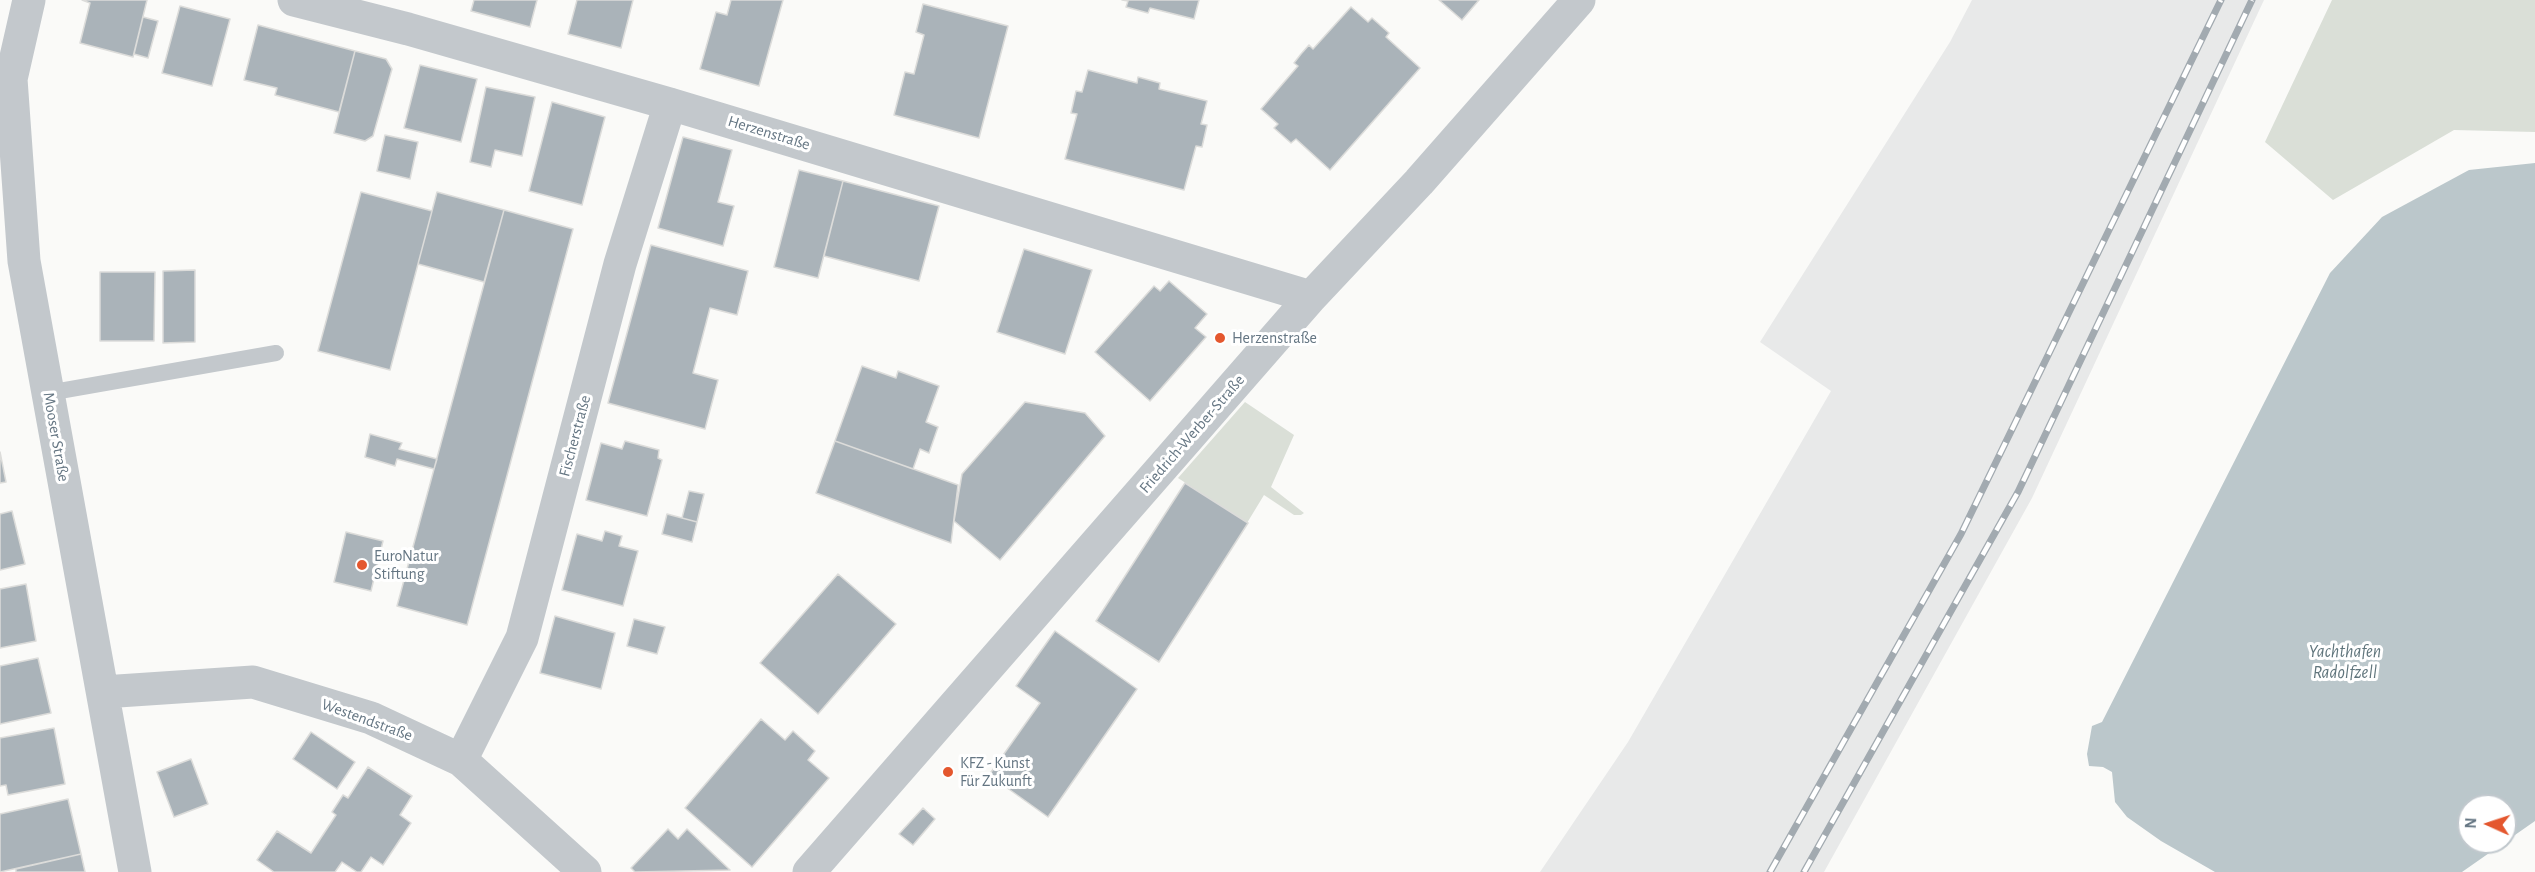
<!DOCTYPE html>
<html>
<head>
<meta charset="utf-8">
<style>
	body { margin:0 }
	#map { position:relative; width:2535px; height:872px; overflow:hidden; background:#fafaf8; font-family:"Alegreya Sans",sans-serif }
	canvas { display:block }
	.north { position:absolute; left:2457px; top:794px; width:60px; height:60px; box-sizing:border-box; background:#fff; border:2px solid #c1c8cd; border-radius:50%; rotate:273deg; font-size:16px; font-weight:700; line-height:24px; text-align:center; color:#657683 }
	.north::after { content:''; display:block; margin:auto; width:21px; height:27px; background:#e4572e; clip-path:polygon(50% 0,100% 100%,50% 72%,0 100%) }
</style>
</head>
<body>
<div id="map">
<canvas width="2535" height="872"></canvas>
<div class="north">N</div>
</div>
<script>
const c = document.querySelector('canvas').getContext('2d');
c.lineJoin = 'round';
function paint(path, color) {
  c.fillStyle = color;
  c.fill(path, 'evenodd');
}
function poly(rows) {
  const path = new Path2D();
  for (const r of rows) {
    path.moveTo(r[0], r[1]);
    for (let i = 2; i < r.length; i += 2) path.lineTo(r[i], r[i + 1]);
  }
  return path;
}
function trace(path, color, width, dash) {
  c.strokeStyle = color;
  c.lineWidth = width;
  c.lineCap = dash ? 'butt' : 'round';
  c.setLineDash(dash || []);
  c.stroke(path);
}
function drawText(font, color, halo, rows, align = 'center') {
  c.font = font + ' "Alegreya Sans",sans-serif';
  c.lineWidth = 6;
  c.setLineDash([]);
  c.textBaseline = 'middle';
  c.strokeStyle = halo;
  c.fillStyle = color;
  for (const [text, x, y, turn = 0] of rows) {
    c.save();
    c.translate(x, y);
    c.rotate((+turn || 0) * Math.PI / 180);
    c.textAlign = isNaN(turn) ? turn : align;
    if (halo) c.strokeText(text, 0, 0);
    c.fillText(text, 0, 0);
    c.restore();
  }
}
paint(poly([
	[1972,0,2264,0,2032,498,1824,872,1540,872,1628,742,1831,391,1760,342,1950,42]
]), '#e8e9e9');
paint(poly([
	[2332,0,2535,0,2535,132,2454,130,2333,200,2265,142],
	[1245,402,1294,435,1271,487,1304,513,1301,515,1294,515,1264,495,1247,523,1178,478]
]), '#dadfd7');
paint(poly([
	[2535,163,2535,821,2462,872,2215,872,2161,841,2127,817,2115,802,2112,772,2103,767,2089,766,2087,754,2092,726,2102,722,2330,273,2382,217,2469,170],
	[2469,806,2505,806,2505,842,2469,842]
]), '#bbc7cb');
const building = poly([
	[82,0,147,0,133,57,80,43,90,3,82,0],
	[474,0,537,0,530,27,471,11,474,0],
	[577,0,633,0,621,48,568,34,577,0],
	[731,0,783,0,759,86,700,69,716,12,727,15,731,0],
	[1122,0,1199,0,1194,19,1150,8,1148,13,1126,7,1128,1,1122,0],
	[1439,0,1479,0,1462,20,1439,0],
	[923,4,1008,26,979,138,894,115,905,72,914,74,924,35,916,32,923,4],
	[180,6,230,19,212,86,162,73,180,6],
	[1351,7,1368,22,1372,18,1389,33,1386,37,1420,68,1330,170,1296,139,1291,143,1274,128,1278,124,1261,109,1298,66,1294,63,1301,54,1309,45,1313,49,1351,7],
	[143,17,158,21,148,58,134,54,143,17],
	[258,25,355,51,339,112,275,95,277,88,244,80,258,25],
	[355,51,386,59,392,69,373,136,365,141,334,133,355,51],
	[420,65,477,79,461,142,404,128,420,65],
	[1088,70,1137,83,1138,77,1160,83,1159,89,1207,101,1201,124,1207,125,1202,147,1196,146,1184,190,1065,159,1077,114,1071,113,1076,91,1082,92,1088,70],
	[486,87,535,97,522,156,495,150,491,167,470,162,486,87],
	[552,102,605,117,582,205,529,191,552,102],
	[385,135,418,142,410,179,377,171,385,135],
	[683,137,732,150,718,202,734,206,723,246,658,228,683,137],
	[799,170,843,181,818,278,774,267,799,170],
	[843,181,939,206,919,281,824,256,843,181],
	[361,192,432,211,390,370,318,351,361,192],
	[437,192,504,210,484,282,418,264,437,192],
	[504,210,573,229,467,625,397,606,504,210],
	[651,245,748,271,737,315,710,308,693,373,718,380,705,429,608,403,651,245],
	[1024,249,1092,270,1065,354,997,332,1024,249],
	[195,270,195,342,163,343,163,271,195,270],
	[100,272,155,272,154,341,100,341,100,272],
	[1169,281,1207,314,1195,328,1206,337,1150,401,1095,352,1154,286,1160,291,1169,281],
	[862,366,896,378,898,371,939,386,926,422,938,427,929,453,920,449,913,469,835,441,862,366],
	[1025,402,1085,413,1105,436,1000,560,954,521,962,474,1025,402],
	[370,434,402,443,399,449,437,459,434,469,397,459,395,466,365,457,370,434],
	[625,441,659,450,658,458,662,460,647,516,586,500,601,443,622,449,625,441],
	[835,441,958,485,951,543,816,493,835,441],
	[0,452,6,482,0,483,0,452],
	[1185,483,1248,523,1159,662,1096,621,1185,483],
	[689,491,704,494,697,522,682,518,689,491],
	[12,511,25,564,0,570,0,514,12,511],
	[667,514,697,522,692,542,662,534,667,514],
	[605,531,622,536,619,546,638,551,623,606,562,590,577,534,602,541,605,531],
	[346,532,383,541,371,591,334,582,346,532],
	[838,574,896,624,818,714,760,663,838,574],
	[26,584,36,641,0,648,0,589,26,584],
	[555,616,615,633,601,689,540,673,555,616],
	[634,619,665,627,657,654,627,646,634,619],
	[1055,631,1137,689,1048,817,989,775,1040,703,1016,686,1055,631],
	[38,658,51,713,0,724,0,666,38,658],
	[761,719,785,740,793,731,815,751,808,760,829,778,752,867,685,808,761,719],
	[54,728,65,784,8,795,6,785,0,786,0,738,54,728],
	[311,732,355,762,337,789,293,759,311,732],
	[191,759,208,804,174,817,157,772,191,759],
	[368,767,412,796,400,815,411,823,383,865,371,857,361,872,357,872,342,862,335,872,274,872,257,860,277,831,311,853,336,815,332,812,343,795,348,798,368,767],
	[68,799,81,854,0,872,0,814,68,799],
	[923,808,935,819,913,845,899,834,923,808],
	[668,829,678,839,687,829,730,870,635,872,631,868,668,829],
	[81,854,85,872,16,872,16,869,81,854]
]);
paint(building, '#aab3b9');
trace(building, '#dcdcda', 1.5);
trace(poly([
	[48,393,276,353]
]), '#c3c8cc', 16);
trace(poly([
	[29,0,11,79,24,261,135,872],
	[294,0,408,29,670,104,1311,297],
	[103,692,253,682,371,718,461,760,585,872],
	[461,760,522,638,620,264,670,104],
	[809,872,1311,297,1419,182,1579,0]
]), '#c3c8cc', 33);
const rail = poly([
	[1770,872,1961,534,2221,0],
	[1804,872,2018,492,2252,0]
]);
trace(rail, '#a2aab0', 7);
trace(rail, '#fff', 4.5, [14]);
for (const [x, y, r, color] of [
	[1220,338,6,"#e4572e"],
	[362,565,6,"#e4572e"],
	[948,772,6,"#e4572e"]
]) {
  const dot = new Path2D();
  dot.arc(x, y, r, 0, 2 * Math.PI);
  c.fillStyle = color;
  c.fill(dot);
  trace(dot, '#fff', 2);
}
drawText('16px', '#657683', '#fff', [
	["Herzenstraße",769,133,17],
	["Friedrich-Werber-Straße",1192,434,-49],
	["Fischerstraße",575,436,-75],
	["Mooser Straße",56,437,80],
	["Westendstraße",367,720,20]
]);
drawText('16px', '#657683', '#fff', [
	["Herzenstraße",1232,338],
	["EuroNatur",374,556],
	["Stiftung",374,574],
	["KFZ - Kunst",960,763],
	["Für Zukunft",960,781]
], 'left');
drawText('italic 18px', '#60757c', '#fff', [
	["Yachthafen",2345,652],
	["Radolfzell",2345,673]
]);
</script>
</body>
</html>
